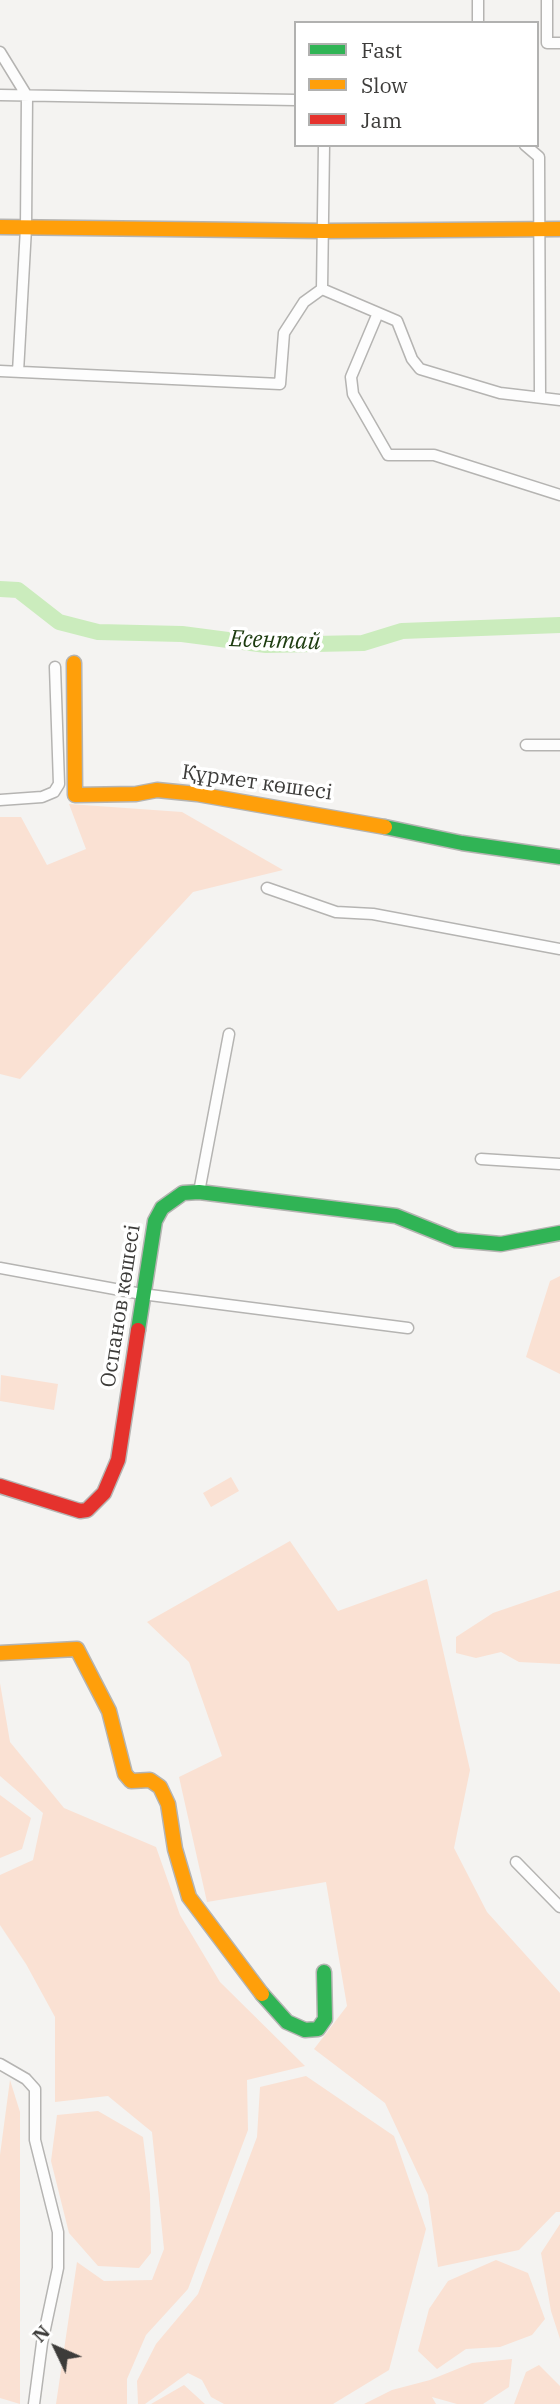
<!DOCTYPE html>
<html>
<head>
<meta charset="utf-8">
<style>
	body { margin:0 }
	#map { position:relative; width:560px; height:2404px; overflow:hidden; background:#f4f3f1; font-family:"IBM Plex Serif",serif }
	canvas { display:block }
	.legend { position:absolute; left:294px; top:21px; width:245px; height:126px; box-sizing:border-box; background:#fff; border:2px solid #b1b1b0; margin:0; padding:9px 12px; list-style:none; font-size:21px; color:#3d3c3a }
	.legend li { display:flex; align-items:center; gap:14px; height:35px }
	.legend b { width:35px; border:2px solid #b1b1b0 }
	.north { position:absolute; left:21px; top:2313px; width:70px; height:70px; -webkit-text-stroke:5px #fff; paint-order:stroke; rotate:314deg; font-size:19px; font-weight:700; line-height:28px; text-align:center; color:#3d3c3a }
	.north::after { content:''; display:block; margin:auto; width:24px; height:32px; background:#3d3c3a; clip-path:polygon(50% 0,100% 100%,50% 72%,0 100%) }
</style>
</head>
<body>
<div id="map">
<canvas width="560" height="2404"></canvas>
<ul class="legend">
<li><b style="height:9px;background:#30b455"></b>Fast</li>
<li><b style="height:9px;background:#ff9f0a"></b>Slow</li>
<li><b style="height:9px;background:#e5322d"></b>Jam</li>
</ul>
<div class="north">N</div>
</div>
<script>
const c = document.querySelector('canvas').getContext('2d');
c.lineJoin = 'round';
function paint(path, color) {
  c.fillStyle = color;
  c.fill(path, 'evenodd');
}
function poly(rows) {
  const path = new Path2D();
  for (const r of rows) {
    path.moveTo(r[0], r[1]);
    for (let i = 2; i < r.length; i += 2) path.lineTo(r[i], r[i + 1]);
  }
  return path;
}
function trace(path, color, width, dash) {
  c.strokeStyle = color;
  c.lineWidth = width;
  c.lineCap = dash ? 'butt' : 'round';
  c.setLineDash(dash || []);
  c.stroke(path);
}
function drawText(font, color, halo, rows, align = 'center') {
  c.font = font + ' "IBM Plex Serif",serif';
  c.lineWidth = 7;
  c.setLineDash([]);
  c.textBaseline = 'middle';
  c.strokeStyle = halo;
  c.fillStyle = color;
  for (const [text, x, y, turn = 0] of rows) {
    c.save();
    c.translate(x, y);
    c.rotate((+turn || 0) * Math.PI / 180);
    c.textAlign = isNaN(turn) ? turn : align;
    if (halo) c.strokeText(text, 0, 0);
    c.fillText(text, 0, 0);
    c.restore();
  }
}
paint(poly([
	[69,804,182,812,283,870,193,892,20,1079,0,1074,0,817,21,817,47,865,86,849],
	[560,1276,560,1374,526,1357,550,1281],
	[1,1375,58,1384,54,1410,0,1401],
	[231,1477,239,1491,211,1507,203,1493],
	[290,1541,338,1611,427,1579,470,1770,454,1848,487,1912,560,1993,560,2212,556,2212,519,2250,438,2267,428,2195,385,2103,314,2049,347,2006,326,1882,207,1902,179,1777,222,1756,189,1662,147,1622],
	[560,1590,560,1664,519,1662,501,1652,476,1658,456,1653,456,1637,493,1613],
	[0,1683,10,1742,64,1808,156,1847,180,1915,220,1982,305,2066,247,2080,248,2130,188,2289,146,2335,127,2379,127,2404,56,2404,77,2262,104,2281,152,2280,164,2249,152,2132,108,2096,55,2102,55,2017,26,1964,0,1925,0,1875,33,1860,43,1813,0,1776],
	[0,1795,31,1818,22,1849,0,1858],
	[306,2076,394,2136,426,2229,389,2370,333,2404,224,2404,211,2397,202,2380,188,2373,145,2404,138,2404,137,2381,156,2344,198,2294,257,2137,260,2087],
	[10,2080,20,2112,20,2404,0,2398,0,2155],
	[98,2111,143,2137,150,2194,151,2253,139,2268,98,2266,69,2233,51,2161,57,2115],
	[560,2224,560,2339,551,2311,541,2253],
	[496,2260,528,2273,545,2319,532,2335,500,2347,466,2349,437,2369,418,2351,429,2309,448,2281],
	[512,2359,509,2387,483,2404,457,2404,432,2397,436,2404,364,2404,392,2390,430,2380,472,2363],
	[539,2365,560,2386,560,2404,514,2404,526,2372],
	[184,2385,205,2404,151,2404]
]), '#fae1d3');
trace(poly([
	[0,589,18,590,59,622,98,632,182,634,266,645,363,643,402,631,560,625]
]), '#cbecbd', 16);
const street = poly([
	[547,0,547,43,560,43],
	[478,23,478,0],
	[0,52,27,96,26,228,18,372],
	[0,95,296,100],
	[324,145,322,289,397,321,412,359,420,369,500,393,560,400],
	[525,145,539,157,540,397],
	[378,313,351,377,353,394,388,455,434,455,560,495],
	[0,371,280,384,284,333,304,302,322,289],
	[526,745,560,745],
	[0,800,42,797,54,792,59,784,55,667],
	[267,888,336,912,373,914,560,949],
	[481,1159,560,1164],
	[199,1192,229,1034],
	[0,1268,142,1294,408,1328],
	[516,1862,560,1907],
	[0,2064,26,2079,35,2089,35,2140,58,2232,58,2268,42,2343,34,2404]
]);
const fast = poly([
	[385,827,462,843,560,857],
	[138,1330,155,1221,162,1208,183,1193,199,1192,396,1216,456,1240,501,1244,560,1233],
	[262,1994,287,2022,305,2030,318,2029,325,2019,324,1972]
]);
const slow = poly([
	[0,227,324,231,560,229],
	[74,663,75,795,136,794,157,790,197,794,385,827],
	[0,1653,77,1649,109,1711,125,1774,131,1781,150,1780,160,1787,168,1804,175,1849,189,1897,262,1994]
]);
const jam = poly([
	[0,1486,80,1511,87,1510,104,1493,118,1460,138,1330]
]);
trace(street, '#b5b4b2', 13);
trace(fast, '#b5b4b2', 17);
trace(slow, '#b5b4b2', 17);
trace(jam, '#b5b4b2', 17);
trace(street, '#fdfdfd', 10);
trace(fast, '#30b455', 14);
trace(slow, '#ff9f0a', 14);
trace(jam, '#e5322d', 14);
drawText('21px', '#3d3c3a', '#fff', [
	["Құрмет көшесі",257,783,8],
	["Оспанов көшесі",121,1306,-81]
]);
drawText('italic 23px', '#1c3b0f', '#fff', [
	["Есентай",275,641,2]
]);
</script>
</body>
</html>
